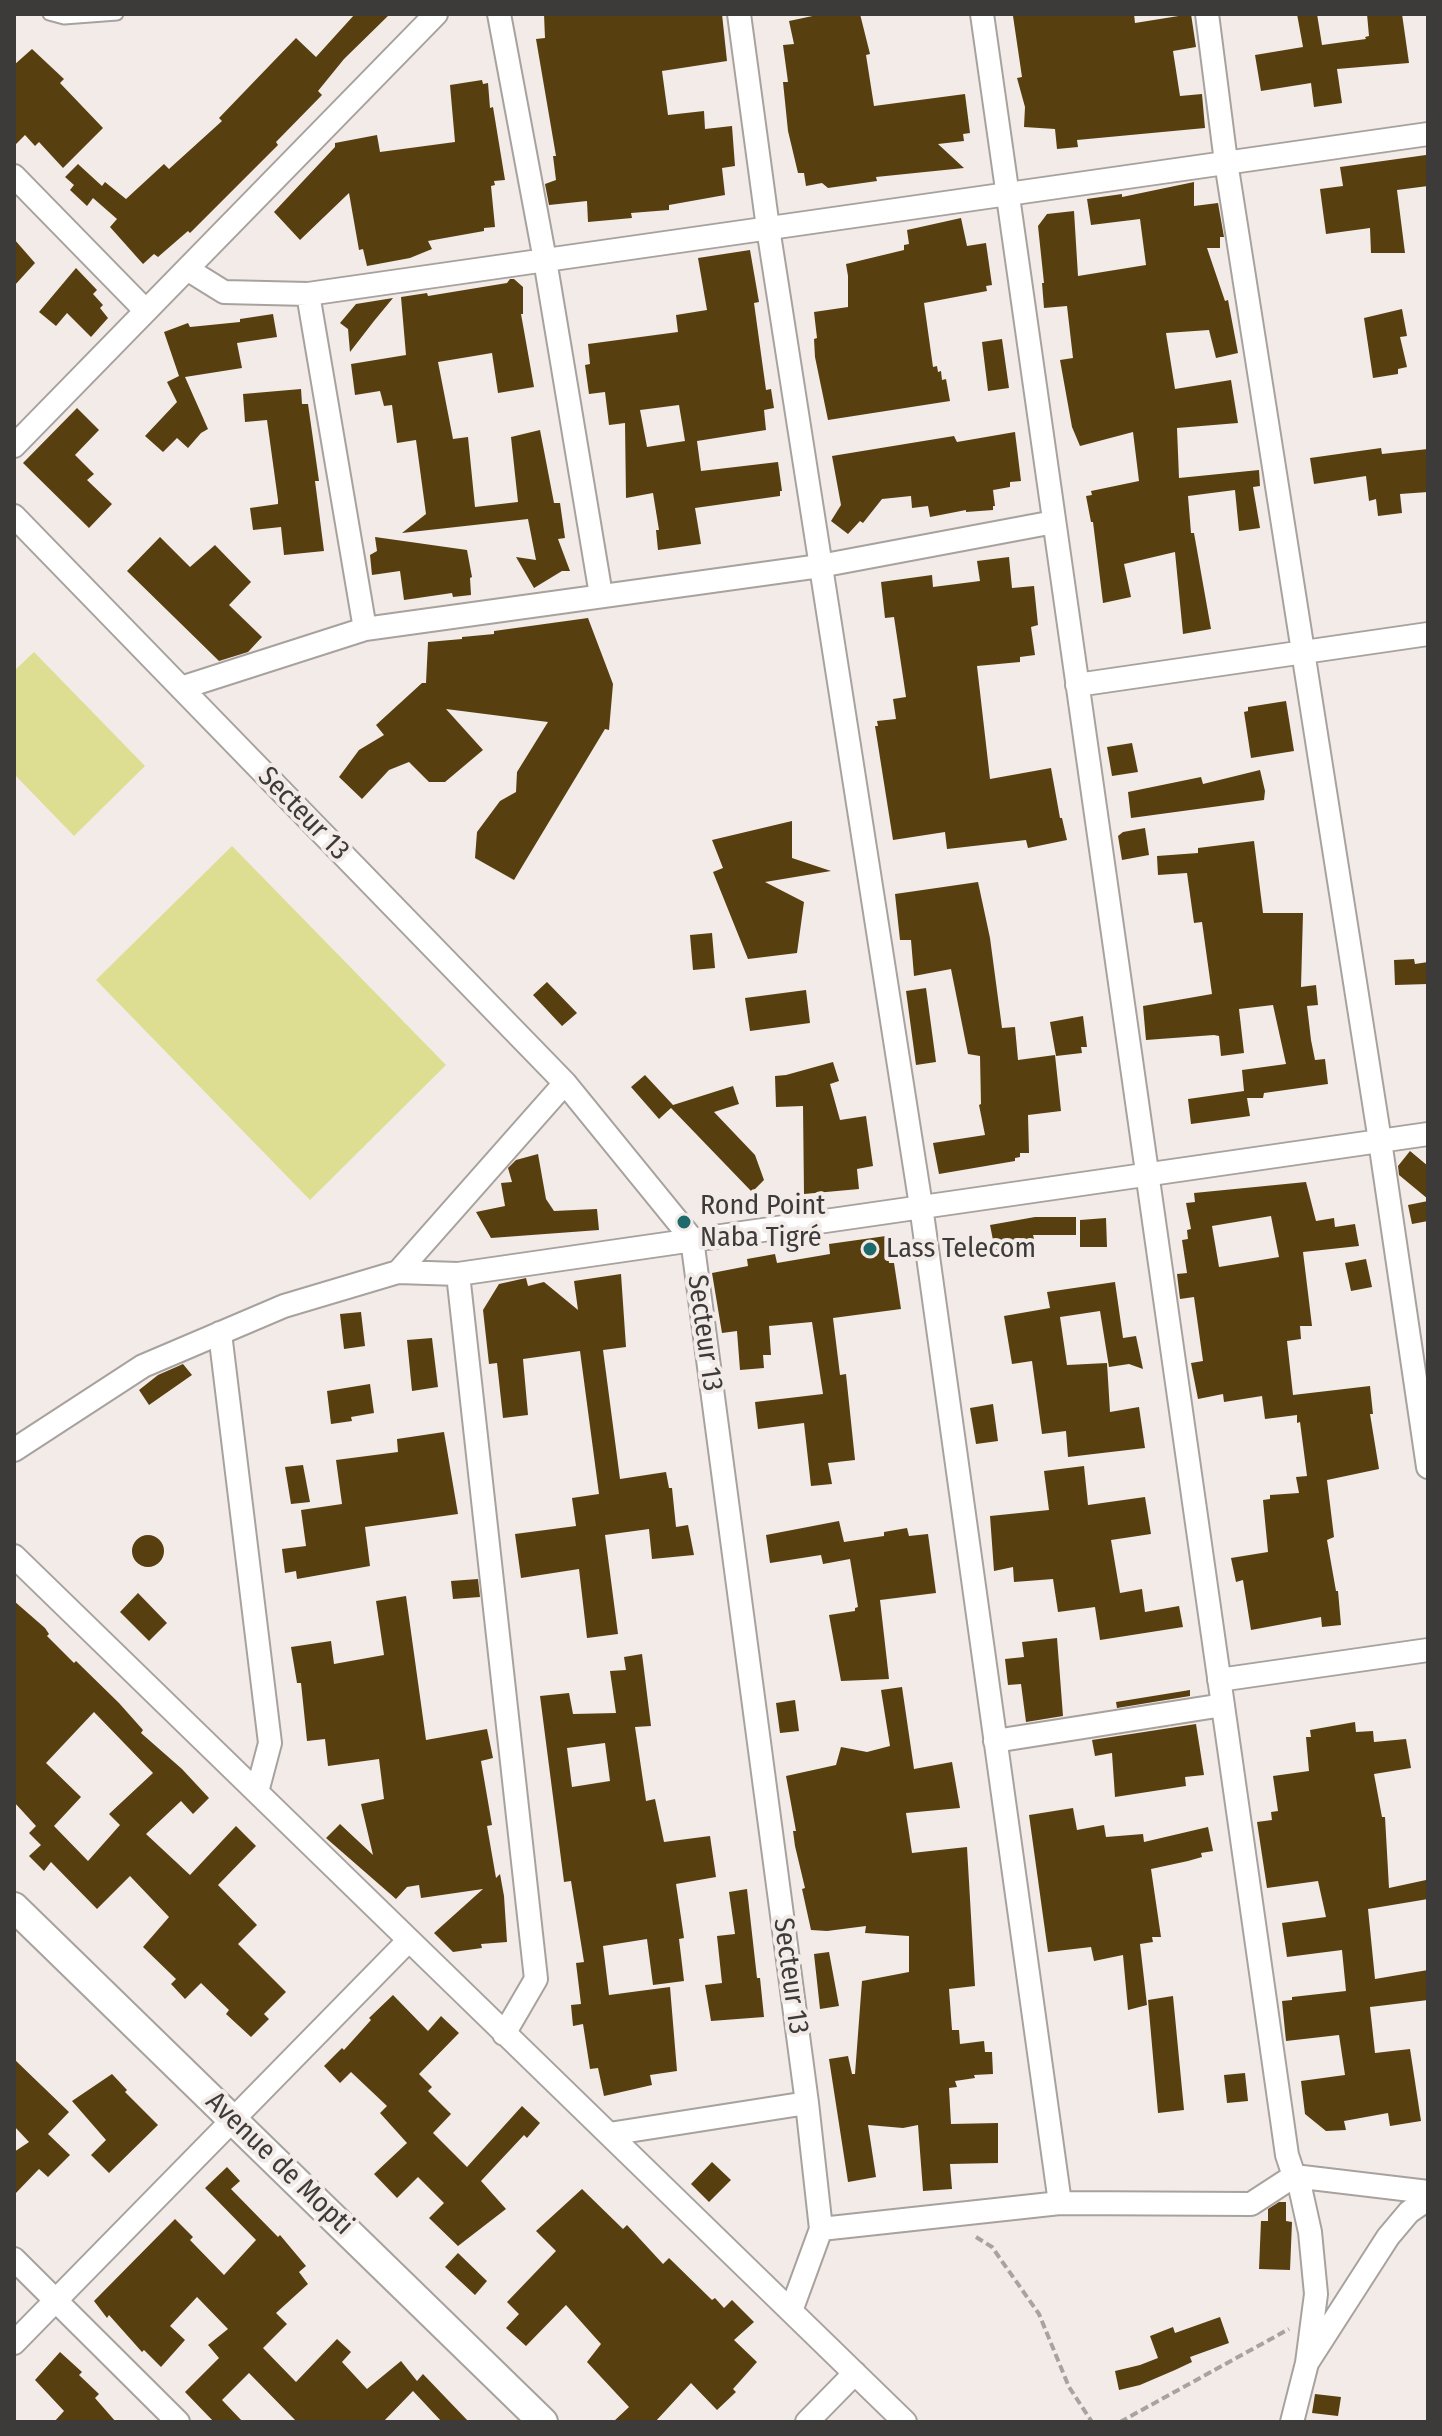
<!DOCTYPE html>
<html>
<head>
<meta charset="utf-8">
<style>
	body { margin:0 }
	#map { position:relative; width:1442px; height:2436px; overflow:hidden; background:#f2ebe8; font-family:"Fira Sans Condensed",sans-serif }
	canvas { display:block }
	.frame { position:absolute; inset:0; border:16px solid #3d3b39; pointer-events:none }
</style>
</head>
<body>
<div id="map">
<canvas width="1442" height="2436"></canvas>
<div class="frame"></div>
</div>
<script>
const c = document.querySelector('canvas').getContext('2d');
c.lineJoin = 'round';
function paint(path, color) {
  c.fillStyle = color;
  c.fill(path, 'evenodd');
}
function poly(rows) {
  const path = new Path2D();
  for (const r of rows) {
    if (r.length === 3) {
      path.moveTo(r[0] + r[2], r[1]);
      path.arc(r[0], r[1], r[2], 0, 2 * Math.PI);
      continue;
    }
    path.moveTo(r[0], r[1]);
    for (let i = 2; i < r.length; i += 2) path.lineTo(r[i], r[i + 1]);
  }
  return path;
}
function trace(path, color, width, dash) {
  c.strokeStyle = color;
  c.lineWidth = width;
  c.lineCap = dash ? 'butt' : 'round';
  c.setLineDash(dash || []);
  c.stroke(path);
}
function drawText(font, color, halo, rows, align = 'center') {
  c.font = font + ' "Fira Sans Condensed",sans-serif';
  c.lineWidth = 8;
  c.setLineDash([]);
  c.textBaseline = 'middle';
  c.strokeStyle = halo;
  c.fillStyle = color;
  for (const [text, x, y, turn = 0] of rows) {
    c.save();
    c.translate(x, y);
    c.rotate((+turn || 0) * Math.PI / 180);
    c.textAlign = isNaN(turn) ? turn : align;
    if (halo) c.strokeText(text, 0, 0);
    c.fillText(text, 0, 0);
    c.restore();
  }
}
paint(poly([
	[34,652,145,766,74,836,14,774,14,671],
	[232,846,446,1065,310,1200,96,980]
]), '#dede92');
paint(poly([
	[355,14,390,14,344,59,318,91,322,95,276,142,278,145,190,233,188,231,158,257,154,254,143,264,110,227,117,219,93,198,87,206,70,190,74,185,65,177,78,164,102,186,105,182,126,199,164,164,169,169,222,121,219,118,296,38,316,57],
	[544,14,722,14,727,61,662,71,668,115,704,111,705,129,732,126,735,166,722,168,725,195,669,205,669,210,631,213,632,218,588,222,587,201,549,205,545,184,556,180,553,156,556,156,536,39,545,38],
	[822,14,860,14,870,54,866,55,874,106,965,94,970,133,963,134,964,141,938,144,964,168,876,177,877,181,828,188,822,183,806,186,804,173,798,173,788,131,783,82,788,82,783,45,794,44,789,21],
	[1025,14,1134,14,1135,23,1191,14,1196,47,1173,51,1180,96,1202,94,1205,128,1077,140,1078,147,1057,149,1055,129,1024,127,1025,107,1017,78,1022,77,1013,16],
	[1297,14,1317,14,1322,45,1366,39,1365,37,1369,36,1367,14,1402,14,1409,63,1337,69,1342,103,1314,107,1311,83,1261,91,1255,55,1303,47],
	[32,49,64,79,60,83,103,128,63,168,39,142,35,146,25,135,14,146,14,65],
	[482,80,483,84,488,83,490,108,493,107,505,180,494,181,495,185,491,186,495,227,484,228,484,231,428,241,432,249,410,258,367,266,363,249,359,250,349,193,300,240,274,212,335,147,335,143,377,135,380,152,455,142,450,85],
	[1426,155,1428,186,1397,190,1405,253,1371,253,1370,228,1326,234,1320,189,1343,186,1340,167],
	[1194,182,1194,206,1218,203,1224,237,1220,237,1220,248,1207,248,1225,301,1228,300,1238,353,1216,358,1209,330,1166,333,1175,389,1231,380,1238,423,1177,428,1179,478,1259,470,1260,486,1253,487,1260,528,1239,531,1235,490,1188,496,1191,533,1194,533,1211,629,1183,634,1175,552,1124,564,1131,597,1103,603,1093,522,1091,522,1086,496,1092,495,1091,491,1139,481,1133,432,1080,446,1072,427,1060,360,1073,358,1067,306,1044,308,1042,283,1044,283,1038,226,1047,214,1074,211,1078,276,1146,265,1140,219,1091,225,1087,199,1122,194,1122,197],
	[961,218,967,246,986,243,992,285,986,286,987,291,924,303,933,367,937,366,938,372,941,371,942,380,946,379,950,401,828,420,815,357,814,339,817,338,814,312,848,307,848,276,846,264,904,250,904,245,909,244,907,230],
	[14,239,35,263,14,286],
	[750,250,759,302,754,303,766,390,771,389,774,408,764,410,766,430,697,441,701,471,778,462,782,491,780,491,780,496,695,508,701,544,658,550,656,530,659,530,653,493,626,498,625,423,609,425,605,392,589,394,585,365,590,364,588,344,678,332,676,315,707,310,698,258],
	[679,405,685,441,647,447,640,410],
	[76,268,97,290,93,294,103,305,100,308,108,318,91,337,67,313,56,326,39,312],
	[510,279,514,279,523,287,523,314,521,314,534,387,498,393,492,353,438,362,453,439,468,437,475,507,518,502,511,437,540,430,554,503,560,503,565,538,558,539,570,571,562,571,534,588,516,557,536,560,528,519,402,533,426,514,416,440,397,443,392,405,384,406,380,391,355,395,351,364,406,355,401,297,427,293,428,296,507,283],
	[393,298,374,321,350,352,348,329,340,323,356,304],
	[1402,309,1407,336,1400,337,1407,367,1398,369,1398,374,1373,378,1364,318],
	[273,314,277,337,237,343,242,368,185,377,208,429,201,433,188,448,177,438,163,452,145,436,177,402,167,382,179,376,164,332,188,323,190,327,240,322,240,319],
	[1002,339,1009,388,988,391,982,342],
	[301,389,302,404,308,404,319,481,315,481,324,551,284,555,281,527,253,530,250,508,278,504,278,500,267,420,245,422,243,394],
	[77,408,99,430,75,455,94,474,87,480,112,504,89,528,23,463],
	[1015,432,1021,481,1010,482,1010,487,993,490,995,506,993,506,993,510,966,512,966,510,930,517,928,506,912,508,911,496,882,499,863,523,860,521,848,534,831,521,841,505,832,456,954,436,957,442],
	[1381,448,1382,454,1428,449,1428,492,1400,494,1402,513,1378,516,1376,499,1369,501,1366,476,1314,484,1310,458],
	[160,537,190,567,215,545,251,582,229,605,262,637,248,652,219,661,127,571],
	[375,537,467,550,472,577,470,578,471,595,453,597,452,593,404,600,400,571,372,575,370,555,377,551],
	[1009,557,1012,588,1034,586,1038,625,1031,627,1035,655,1020,657,1020,662,977,666,990,779,1051,768,1060,818,1062,818,1067,840,1028,848,1026,840,947,849,945,832,893,840,875,726,878,726,877,721,896,719,893,699,906,697,894,617,885,618,881,582,932,575,933,587,980,581,977,561],
	[588,618,613,684,609,730,605,729,514,880,475,858,477,832,500,801,516,792,517,772,548,722,446,709,483,750,445,782,429,782,409,762,389,770,362,799,339,777,359,750,384,735,376,725,422,683,426,683,428,642,462,639,462,637,494,634,494,631],
	[1286,701,1294,751,1251,758,1244,712,1248,711,1248,707],
	[1132,743,1138,772,1112,776,1107,747],
	[1260,770,1265,791,1264,800,1131,818,1128,792,1201,777,1203,784],
	[792,821,792,858,831,871,765,882,804,902,797,953,748,959,713,872,723,868,712,840],
	[1145,828,1149,855,1122,860,1118,836,1123,832],
	[1254,841,1263,913,1303,913,1301,987,1316,985,1318,1005,1307,1006,1311,1040,1315,1060,1325,1059,1328,1084,1264,1093,1263,1098,1247,1098,1250,1116,1191,1124,1188,1099,1244,1091,1242,1070,1286,1064,1273,1005,1239,1009,1244,1053,1221,1056,1219,1036,1214,1035,1146,1040,1143,1006,1212,994,1202,922,1194,923,1187,873,1158,875,1157,856,1198,853,1198,848],
	[978,882,990,938,1002,1028,1015,1027,1018,1060,1055,1055,1061,1111,1028,1115,1029,1153,1020,1153,1020,1157,1015,1158,1015,1161,939,1174,933,1143,985,1135,979,1105,981,1104,980,1056,968,1054,951,969,914,976,911,940,900,940,895,894],
	[712,933,715,968,693,970,690,935],
	[1414,959,1415,964,1428,962,1428,984,1395,985,1394,960],
	[547,982,577,1013,562,1026,533,995],
	[926,988,936,1062,916,1065,906,991],
	[806,990,810,1023,750,1031,745,998],
	[1083,1016,1087,1047,1081,1047,1082,1053,1056,1056,1050,1022],
	[833,1062,839,1081,830,1084,840,1120,866,1116,873,1166,857,1169,859,1189,804,1194,803,1106,776,1107,775,1076,786,1075],
	[645,1075,673,1105,733,1086,739,1104,714,1112,755,1155,764,1180,752,1192,671,1108,659,1119,631,1087],
	[1410,1151,1428,1166,1428,1199,1399,1175,1398,1166],
	[538,1154,546,1199,554,1211,597,1209,599,1230,491,1238,476,1212,505,1206,501,1183,512,1182,508,1168,516,1160],
	[1306,1182,1316,1221,1334,1218,1335,1227,1355,1224,1359,1246,1303,1252,1312,1326,1300,1326,1301,1339,1287,1341,1293,1395,1370,1386,1373,1414,1370,1414,1379,1469,1327,1480,1334,1537,1327,1540,1336,1591,1338,1591,1341,1625,1322,1627,1321,1617,1251,1630,1243,1580,1236,1582,1231,1558,1268,1552,1263,1500,1270,1499,1270,1495,1299,1493,1296,1477,1307,1476,1300,1422,1297,1423,1297,1415,1265,1419,1262,1396,1224,1402,1223,1394,1198,1399,1191,1363,1203,1361,1194,1297,1180,1299,1177,1274,1187,1273,1182,1240,1188,1239,1187,1230,1191,1229,1186,1203,1195,1202,1194,1193],
	[1271,1216,1279,1257,1219,1267,1212,1226],
	[1428,1201,1428,1221,1412,1224,1408,1205],
	[1035,1217,1076,1217,1076,1235,1033,1235,1034,1239,1027,1240,1028,1248,995,1250,990,1225],
	[1106,1218,1107,1247,1080,1247,1080,1220],
	[886,1236,889,1263,894,1263,901,1309,833,1318,840,1375,846,1374,855,1460,828,1463,832,1484,811,1486,804,1423,758,1429,755,1402,823,1394,812,1322,769,1326,771,1355,763,1355,764,1368,740,1370,737,1331,722,1333,712,1273,748,1266,747,1259,775,1254,777,1263,830,1254,829,1244],
	[1366,1259,1372,1287,1351,1291,1345,1263],
	[621,1274,626,1347,603,1350,620,1479,666,1472,669,1488,672,1488,676,1527,688,1525,694,1555,652,1559,649,1529,605,1535,618,1634,587,1638,579,1569,521,1578,515,1534,576,1526,572,1498,599,1494,580,1351,523,1359,528,1415,503,1418,497,1363,489,1364,483,1310,499,1284,526,1278,528,1286,544,1282,578,1310,574,1281],
	[1115,1282,1123,1338,1136,1336,1143,1369,1129,1364,1109,1367,1100,1311,1060,1317,1067,1365,1107,1363,1110,1412,1139,1407,1145,1448,1068,1457,1066,1431,1042,1434,1032,1361,1012,1364,1004,1316,1050,1308,1047,1292],
	[361,1312,365,1346,344,1349,340,1314],
	[432,1338,438,1387,412,1391,407,1340],
	[183,1364,192,1375,149,1405,139,1390,158,1375],
	[370,1384,374,1413,351,1417,352,1421,331,1424,327,1391],
	[993,1404,998,1441,976,1444,970,1408],
	[444,1432,458,1514,365,1527,370,1566,297,1579,296,1571,285,1573,282,1549,306,1546,301,1510,342,1504,336,1460,398,1452,397,1439],
	[303,1465,310,1502,291,1504,285,1467],
	[1084,1466,1088,1505,1145,1497,1151,1534,1111,1540,1120,1593,1142,1589,1145,1612,1179,1606,1183,1627,1100,1640,1095,1607,1058,1612,1053,1579,1014,1582,1013,1567,994,1571,990,1516,1049,1510,1044,1471],
	[839,1521,844,1542,884,1536,884,1532,907,1528,909,1536,928,1534,936,1593,880,1600,889,1679,841,1681,829,1615,855,1611,855,1608,858,1607,850,1559,823,1564,821,1555,770,1563,766,1535],
	[148,1551,16],
	[478,1579,480,1597,453,1599,451,1581],
	[138,1593,167,1623,149,1641,120,1612],
	[406,1596,426,1740,487,1729,493,1758,481,1761,492,1825,487,1826,496,1878,500,1874,504,1896,507,1942,481,1944,482,1948,453,1952,434,1933,483,1889,421,1898,419,1885,407,1887,396,1899,326,1838,340,1824,373,1855,361,1804,384,1799,379,1759,328,1766,325,1739,307,1741,301,1683,297,1683,291,1647,331,1641,334,1664,384,1655,376,1601],
	[14,1601,45,1628,49,1634,47,1636,74,1663,76,1661,119,1703,143,1730,141,1733,182,1769,209,1798,193,1814,181,1801,146,1834,190,1875,236,1826,256,1846,218,1885,257,1925,238,1944,286,1992,264,2014,269,2019,251,2037,226,2014,229,2010,201,1983,185,1999,171,1984,176,1979,143,1947,169,1917,130,1876,97,1909,51,1862,44,1871,29,1856,41,1845,29,1833,36,1826,14,1802],
	[94,1712,153,1773,109,1814,120,1825,88,1861,54,1826,81,1797,46,1763],
	[1057,1638,1063,1716,1026,1722,1021,1684,1008,1685,1005,1659,1024,1657,1022,1642],
	[642,1654,651,1726,635,1727,646,1801,655,1799,664,1842,710,1836,716,1877,676,1884,684,1938,679,1939,684,1981,653,1985,647,1939,603,1946,609,1995,670,1987,677,2071,650,2075,652,2085,604,2096,598,2068,590,2069,583,2024,573,2026,571,2005,581,2004,576,1963,584,1962,571,1881,564,1882,540,1696,569,1693,573,1714,616,1713,610,1671,626,1670,624,1657],
	[605,1743,610,1781,572,1787,567,1748],
	[902,1687,914,1769,952,1762,960,1808,906,1813,912,1853,967,1847,975,1986,949,1989,952,2030,959,2030,960,2044,984,2041,985,2052,992,2052,993,2074,974,2075,975,2078,955,2081,957,2087,949,2088,951,2124,998,2123,998,2163,950,2164,952,2189,923,2191,918,2125,903,2128,868,2125,876,2177,848,2182,829,2059,848,2056,852,2074,855,2074,862,1981,909,1972,909,1936,865,1933,866,1926,827,1931,811,1930,802,1889,805,1888,795,1846,793,1831,796,1831,786,1776,836,1765,841,1747,867,1752,890,1746,881,1690],
	[1190,1690,1190,1696,1117,1708,1116,1702],
	[795,1700,799,1731,780,1733,776,1703],
	[1355,1722,1356,1732,1373,1731,1374,1742,1406,1739,1411,1768,1374,1774,1382,1817,1385,1817,1389,1888,1426,1880,1428,1899,1368,1909,1375,1979,1428,1970,1428,2000,1370,2007,1375,2053,1410,2049,1421,2121,1390,2126,1388,2113,1344,2121,1346,2130,1326,2131,1305,2114,1301,2081,1345,2075,1339,2035,1286,2041,1282,2001,1292,2000,1292,1997,1346,1991,1342,1950,1287,1957,1282,1923,1326,1917,1318,1881,1267,1888,1257,1822,1272,1820,1271,1812,1278,1811,1273,1776,1309,1771,1306,1737,1311,1737,1310,1730],
	[1196,1724,1204,1775,1185,1777,1186,1786,1115,1797,1112,1753,1095,1756,1092,1740],
	[1073,1808,1077,1830,1104,1825,1106,1837,1143,1834,1144,1842,1208,1827,1213,1851,1201,1853,1202,1857,1188,1861,1151,1869,1161,1937,1152,1937,1153,1942,1140,1944,1147,2005,1128,2010,1123,1955,1094,1961,1091,1947,1048,1952,1029,1815],
	[747,1889,757,1978,760,1978,764,2017,711,2021,705,1985,722,1983,717,1936,735,1934,729,1892],
	[829,1952,839,2006,820,2009,814,1954],
	[393,1995,428,2031,441,2016,459,2033,419,2074,432,2087,428,2091,451,2114,433,2133,467,2167,522,2106,540,2123,527,2138,524,2135,481,2181,506,2209,458,2246,429,2218,444,2203,418,2177,397,2198,374,2174,407,2143,380,2113,387,2106,351,2072,340,2083,324,2066,342,2048,344,2050,371,2020,369,2018],
	[1173,1996,1184,2110,1158,2113,1148,2000],
	[14,2059,69,2112,48,2134,70,2155,48,2177,39,2169,14,2195,14,2152,29,2142,14,2126],
	[1245,2073,1248,2101,1227,2103,1224,2075],
	[112,2074,127,2090,125,2092,158,2125,109,2173,91,2155,106,2140,72,2101],
	[712,2162,731,2180,709,2202,691,2184],
	[227,2167,240,2181,231,2189,278,2237,280,2235,306,2266,299,2272,308,2284,276,2313,287,2324,263,2348,296,2382,337,2339,351,2352,342,2362,367,2389,401,2361,417,2381,423,2374,469,2422,442,2422,413,2391,383,2422,297,2422,249,2373,222,2400,243,2422,214,2422,185,2392,219,2358,208,2345,228,2329,197,2297,170,2326,185,2340,161,2367,144,2350,142,2352,109,2315,107,2318,94,2301,175,2219,193,2237,190,2240,224,2275,256,2240,205,2188],
	[582,2189,623,2229,627,2225,663,2264,669,2258,712,2300,715,2298,724,2308,732,2300,754,2322,734,2340,757,2362,733,2389,736,2392,717,2410,691,2383,655,2422,613,2422,629,2407,587,2362,601,2344,566,2305,526,2346,506,2328,519,2314,507,2302,556,2251,536,2231],
	[1279,2202,1286,2202,1286,2221,1292,2222,1290,2270,1259,2269,1261,2221,1268,2221,1268,2209],
	[458,2253,487,2281,475,2295,445,2267],
	[1220,2317,1229,2343,1190,2357,1192,2362,1175,2370,1140,2385,1119,2390,1115,2371,1140,2365,1158,2358,1150,2336,1173,2327,1175,2333],
	[60,2352,82,2372,79,2375,99,2394,95,2398,116,2422,54,2422,64,2411,35,2380],
	[1315,2394,1341,2397,1338,2416,1312,2413]
]), '#583f0f');
const service = poly([
	[49,14,64,18,117,14]
]);
const minor = poly([
	[499,14,545,260,601,595],
	[739,14,768,228,921,1206,1060,2203,821,2229],
	[982,14,1287,2155,1294,2176,1428,2192],
	[1207,14,1226,162,1380,1141,1428,1467],
	[14,176,146,311],
	[187,269,224,292,308,294,1428,134],
	[308,294,365,629],
	[14,446,436,14],
	[14,516,565,1083,692,1239,807,2103,821,2229,791,2311],
	[1077,685,1428,634],
	[181,688,365,629,820,566,1054,522],
	[398,1272,565,1083],
	[458,1274,536,1979,504,2034],
	[220,1333,270,1743,257,1792],
	[14,1450,143,1366,284,1306,398,1272,458,1274,1428,1134],
	[14,1556,905,2422],
	[1219,1680,1428,1650],
	[995,1741,1223,1705],
	[609,2134,807,2103],
	[1060,2203,1251,2204,1294,2176,1300,2187,1310,2232,1316,2294,1307,2363],
	[14,2259,178,2422],
	[14,2343,409,1940],
	[807,2422,855,2373],
	[1292,2422,1307,2363,1388,2237,1409,2212,1428,2199]
]);
const tertiary = poly([
	[14,1907,543,2422]
]);
trace(service, '#a8a29f', 15);
trace(minor, '#a8a29f', 26);
trace(tertiary, '#a8a29f', 32);
trace(poly([
	[976,2237,992,2247,1039,2314,1069,2387,1092,2422],
	[1120,2422,1289,2329]
]), '#a8a3a1', 4, [8, 4]);
trace(service, '#fff', 11);
trace(minor, '#fff', 22);
trace(tertiary, '#fff', 28);
for (const [x, y, r, color] of [
	[684,1222,8,"#1e6a6a"],
	[870,1249,8,"#1e6a6a"]
]) {
  const dot = new Path2D();
  dot.arc(x, y, r, 0, 2 * Math.PI);
  c.fillStyle = color;
  c.fill(dot);
  trace(dot, '#f2ebe8', 3);
}
drawText('28px', '#3d3b39', '#f2ebe8', [
	["Secteur 13",303,814,46],
	["Secteur 13",704,1333,82],
	["Secteur 13",790,1976,82],
	["Avenue de Mopti",279,2164,44]
]);
drawText('28px', '#3d3b39', '#f2ebe8', [
	["Rond Point",700,1206],
	["Naba Tigré",700,1238],
	["Lass Telecom",886,1249]
], 'left');
</script>
</body>
</html>
